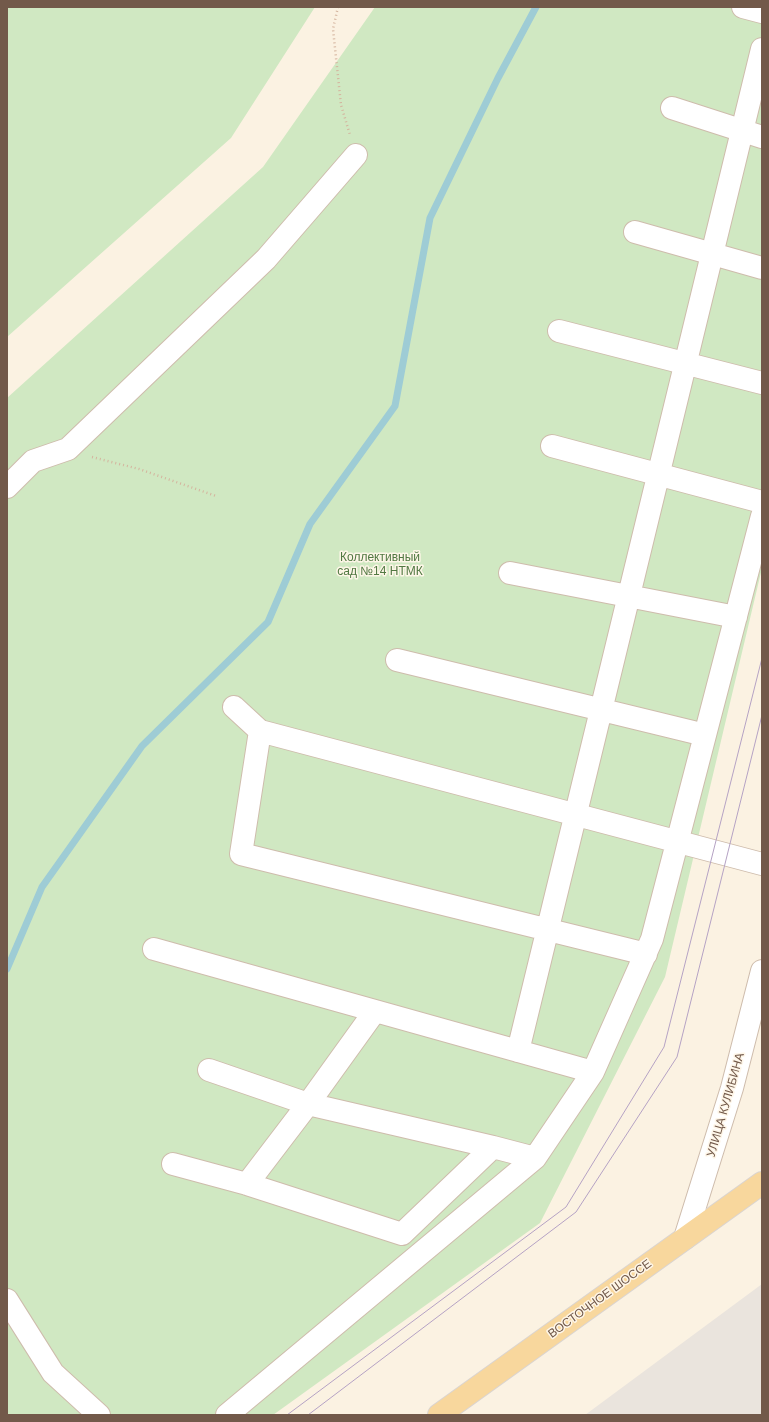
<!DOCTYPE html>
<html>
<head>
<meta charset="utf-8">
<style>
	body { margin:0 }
	#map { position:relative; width:769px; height:1422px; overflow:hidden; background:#fbf2e2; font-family:Helvetica,sans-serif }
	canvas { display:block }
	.frame { position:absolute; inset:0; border:8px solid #72594a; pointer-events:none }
</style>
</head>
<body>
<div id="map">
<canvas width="769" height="1422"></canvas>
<div class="frame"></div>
</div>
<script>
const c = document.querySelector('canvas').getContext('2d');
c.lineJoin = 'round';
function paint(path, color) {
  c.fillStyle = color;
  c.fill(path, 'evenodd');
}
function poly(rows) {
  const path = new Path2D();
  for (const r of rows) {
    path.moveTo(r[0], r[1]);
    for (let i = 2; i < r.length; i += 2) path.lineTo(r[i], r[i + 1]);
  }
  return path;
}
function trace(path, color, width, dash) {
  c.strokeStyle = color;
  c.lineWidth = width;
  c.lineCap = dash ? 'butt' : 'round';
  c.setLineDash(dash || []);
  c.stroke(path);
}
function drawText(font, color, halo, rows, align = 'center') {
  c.font = font + ' Helvetica,sans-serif';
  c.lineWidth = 3;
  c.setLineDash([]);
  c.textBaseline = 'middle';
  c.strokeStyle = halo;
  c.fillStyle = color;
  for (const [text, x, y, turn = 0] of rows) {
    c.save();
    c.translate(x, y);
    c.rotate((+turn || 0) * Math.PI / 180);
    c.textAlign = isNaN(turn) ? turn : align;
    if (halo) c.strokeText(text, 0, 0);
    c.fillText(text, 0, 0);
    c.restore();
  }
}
paint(poly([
	[762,1284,762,1415,585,1415]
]), '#eae4dd');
paint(poly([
	[7,7,315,7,231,138,7,337],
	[375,7,762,7,762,568,665,977,540,1223,273,1415,7,1415,7,398,263,167]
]), '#d0e8c2');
trace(poly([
	[7,969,42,887,142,746,268,622,310,524,395,406,430,218,498,78,536,7]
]), '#9eccd5', 7);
const minor = poly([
	[743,7,762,12],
	[672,108,762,137],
	[635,232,762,268],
	[559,331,762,383],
	[552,446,762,502],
	[7,487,33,461,68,449,266,259,356,155],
	[510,573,736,617],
	[397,660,705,735],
	[234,707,260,731,241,854,646,954],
	[260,731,762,864],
	[154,949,593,1072],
	[518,1051,762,49],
	[209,1070,308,1104,493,1147,535,1158],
	[173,1164,247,1184,402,1234,493,1147],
	[247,1184,308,1104,375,1011],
	[685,1238,732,1088,762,971],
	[7,1300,53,1373,99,1415],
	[227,1415,535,1158,593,1072,652,939,762,516]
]);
const major = poly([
	[439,1415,762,1183]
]);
trace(minor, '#cebcac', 24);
trace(major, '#dad4d0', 24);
trace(poly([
	[338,7,333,29,341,105,350,135],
	[92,457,139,469,216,496]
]), '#d4b49e', 2.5, [1, 3]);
trace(minor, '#fff', 22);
trace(major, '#f8d79d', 22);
trace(poly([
	[287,1415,566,1207,664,1047,762,658],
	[308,1415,576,1212,677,1057,762,715]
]), '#b5a2c4', 1);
drawText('12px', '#517842', '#fef6e8', [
	["Коллективный",380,558],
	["сад №14 НТМК",380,572]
]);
drawText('12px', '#72594a', '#fef6e8', [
	["УЛИЦА КУЛИБИНА",726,1105,-74],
	["ВОСТОЧНОЕ ШОССЕ",600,1299,-36]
]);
</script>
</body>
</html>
